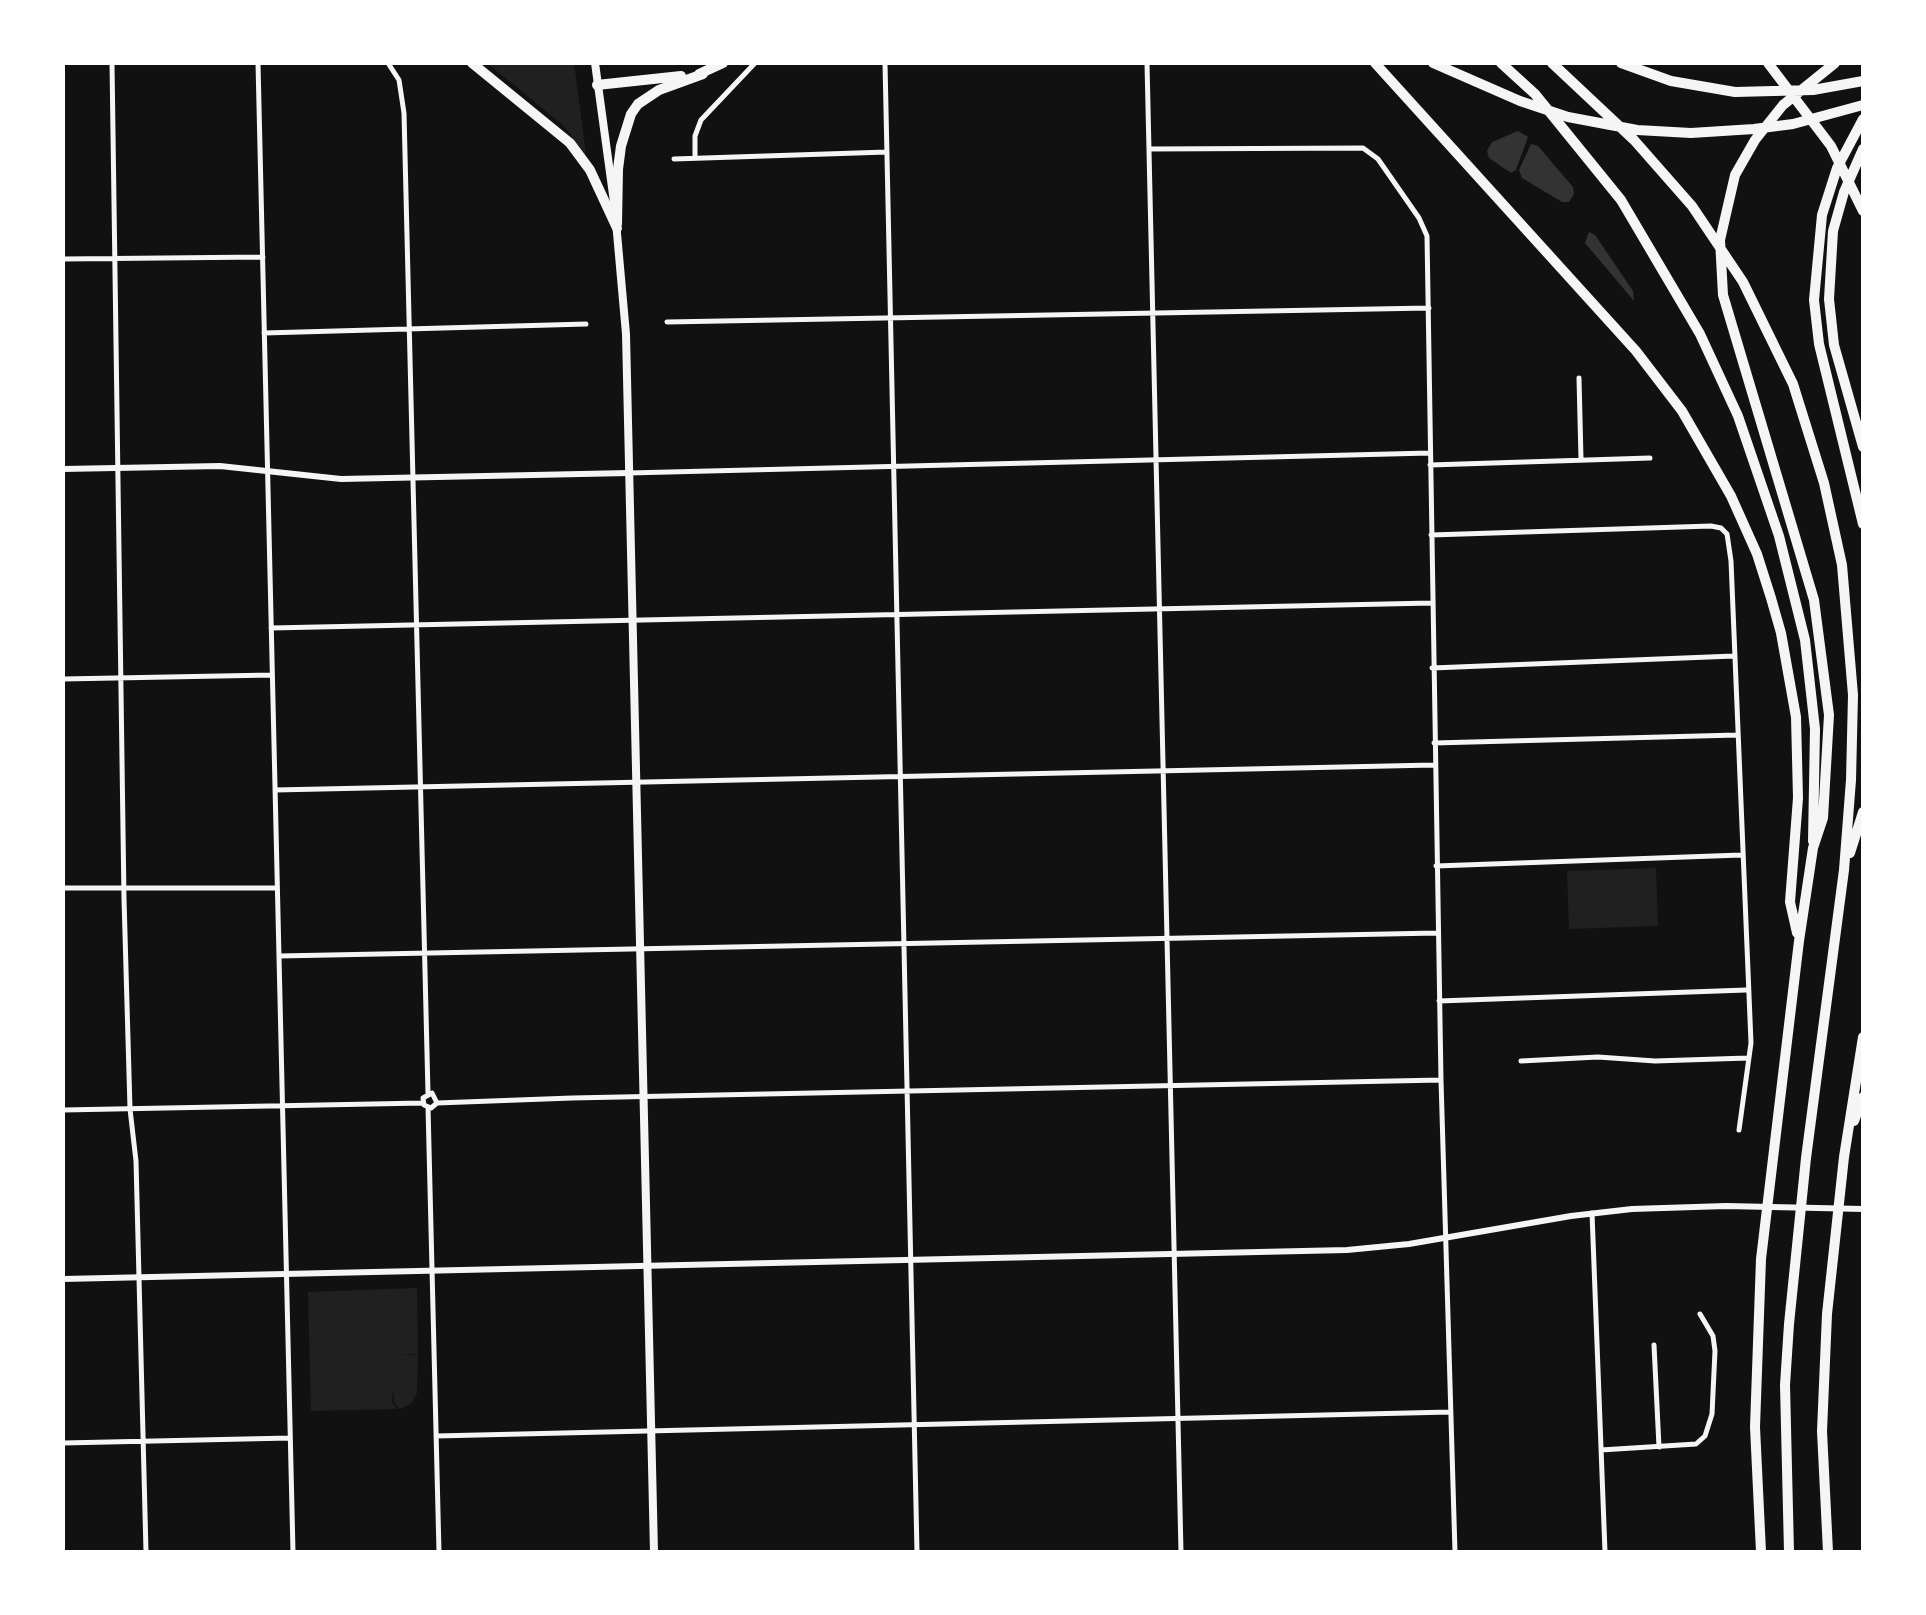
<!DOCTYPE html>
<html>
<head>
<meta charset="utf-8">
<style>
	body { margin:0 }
	#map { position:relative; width:1926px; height:1615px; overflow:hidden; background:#111; font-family:Overpass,sans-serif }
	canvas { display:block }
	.frame { position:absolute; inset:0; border:65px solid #fff; pointer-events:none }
</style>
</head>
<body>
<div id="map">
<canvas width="1926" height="1615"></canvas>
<div class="frame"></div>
</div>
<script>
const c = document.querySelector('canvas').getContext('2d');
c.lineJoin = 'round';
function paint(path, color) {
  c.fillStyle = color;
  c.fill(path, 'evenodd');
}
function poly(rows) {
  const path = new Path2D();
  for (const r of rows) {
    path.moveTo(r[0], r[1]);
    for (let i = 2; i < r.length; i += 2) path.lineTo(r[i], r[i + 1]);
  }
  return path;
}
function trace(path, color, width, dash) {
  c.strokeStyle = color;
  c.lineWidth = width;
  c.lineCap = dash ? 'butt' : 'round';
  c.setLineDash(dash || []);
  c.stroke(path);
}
paint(poly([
	[487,63,574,63,586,155,563,125],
	[1656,868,1658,926,1569,929,1567,871],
	[417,1288,418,1354,396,1355,418,1355,417,1393,411,1404,399,1409,394,1402,394,1387,392,1402,397,1409,311,1411,308,1292]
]), '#202020');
paint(poly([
	[1518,131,1528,137,1516,170,1511,173,1489,158,1487,151,1492,142],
	[1531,144,1538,146,1573,187,1574,194,1569,202,1562,202,1522,178,1519,170],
	[1589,232,1595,235,1633,291,1634,301,1585,243]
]), '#333');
trace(poly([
	[112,63,124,899,130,1109,136,1161,146,1552],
	[258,63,293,1552],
	[388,63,399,80,404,113,428,1093],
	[885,63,917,1552],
	[1147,63,1181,1552],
	[1149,149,1363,148,1378,159,1419,218,1427,236,1441,1080,1455,1552],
	[695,158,695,136,701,120,755,63],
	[674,159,887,152],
	[63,259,263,257],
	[667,322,1429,308],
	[264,333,586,324],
	[1579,378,1581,459],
	[1430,465,1650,458],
	[629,473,1430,453],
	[1431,535,1711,526,1721,528,1727,534,1731,561,1751,1043,1739,1130],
	[271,628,1432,603],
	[1432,668,1734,656],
	[63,679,272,675],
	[1434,743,1737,735],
	[275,790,1434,765],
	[1436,866,1741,855],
	[63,888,277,888],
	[279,956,1437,933],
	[1439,1001,1746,990],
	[1521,1061,1598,1057,1655,1061,1748,1058],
	[437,1103,432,1093,423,1098,424,1105,431,1108,437,1103,572,1098,1441,1080],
	[428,1107,439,1552],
	[63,1110,423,1103],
	[1592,1213,1605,1552],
	[1654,1345,1659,1447],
	[436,1436,1450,1412],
	[63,1443,290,1438],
	[1601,1450,1696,1444,1705,1436,1712,1414,1715,1351,1713,1336,1700,1314]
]), '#f5f5f5', 5);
trace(poly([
	[63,469,220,466,341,479,629,473],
	[63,1279,1347,1250,1409,1244,1571,1216,1632,1209,1726,1206,1863,1209]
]), '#f5f5f5', 6);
trace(poly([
	[595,63,614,202],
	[616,222,626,334,654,1552]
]), '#f5f5f5', 8);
trace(poly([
	[472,63,570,143,590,170,617,228],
	[1375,63,1636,351,1682,411,1731,496,1757,554,1771,598,1781,633,1796,717,1798,798,1790,902,1797,933],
	[1433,63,1520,101,1568,117,1637,130,1691,133,1754,129,1793,124,1863,105],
	[1501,63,1535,94,1621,200,1700,334,1738,416,1779,536,1805,640,1815,729,1813,841],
	[1552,63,1634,140,1692,206,1743,282,1793,384,1824,483,1842,565,1853,695,1851,780,1844,870,1806,1158,1789,1324,1785,1385,1789,1552],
	[1621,63,1671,81,1735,92,1813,90,1863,81],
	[1768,63,1831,146,1863,211],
	[699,74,723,63],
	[597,85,681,76],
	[1863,119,1837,168,1822,215,1814,300,1819,344,1863,524],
	[1863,149,1844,192,1833,231,1829,299,1834,345,1863,447],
	[617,224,618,169,621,146,631,114,638,104,659,90,703,74],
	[1850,853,1863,812],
	[1854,1121,1863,1097],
	[1761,1552,1755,1427,1761,1259,1799,941,1813,848,1823,818,1829,715,1814,600,1723,295,1720,240,1735,175,1755,140,1783,105,1835,63],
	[1828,1552,1822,1431,1827,1314,1844,1157,1863,1037]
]), '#f5f5f5', 10);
</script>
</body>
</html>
